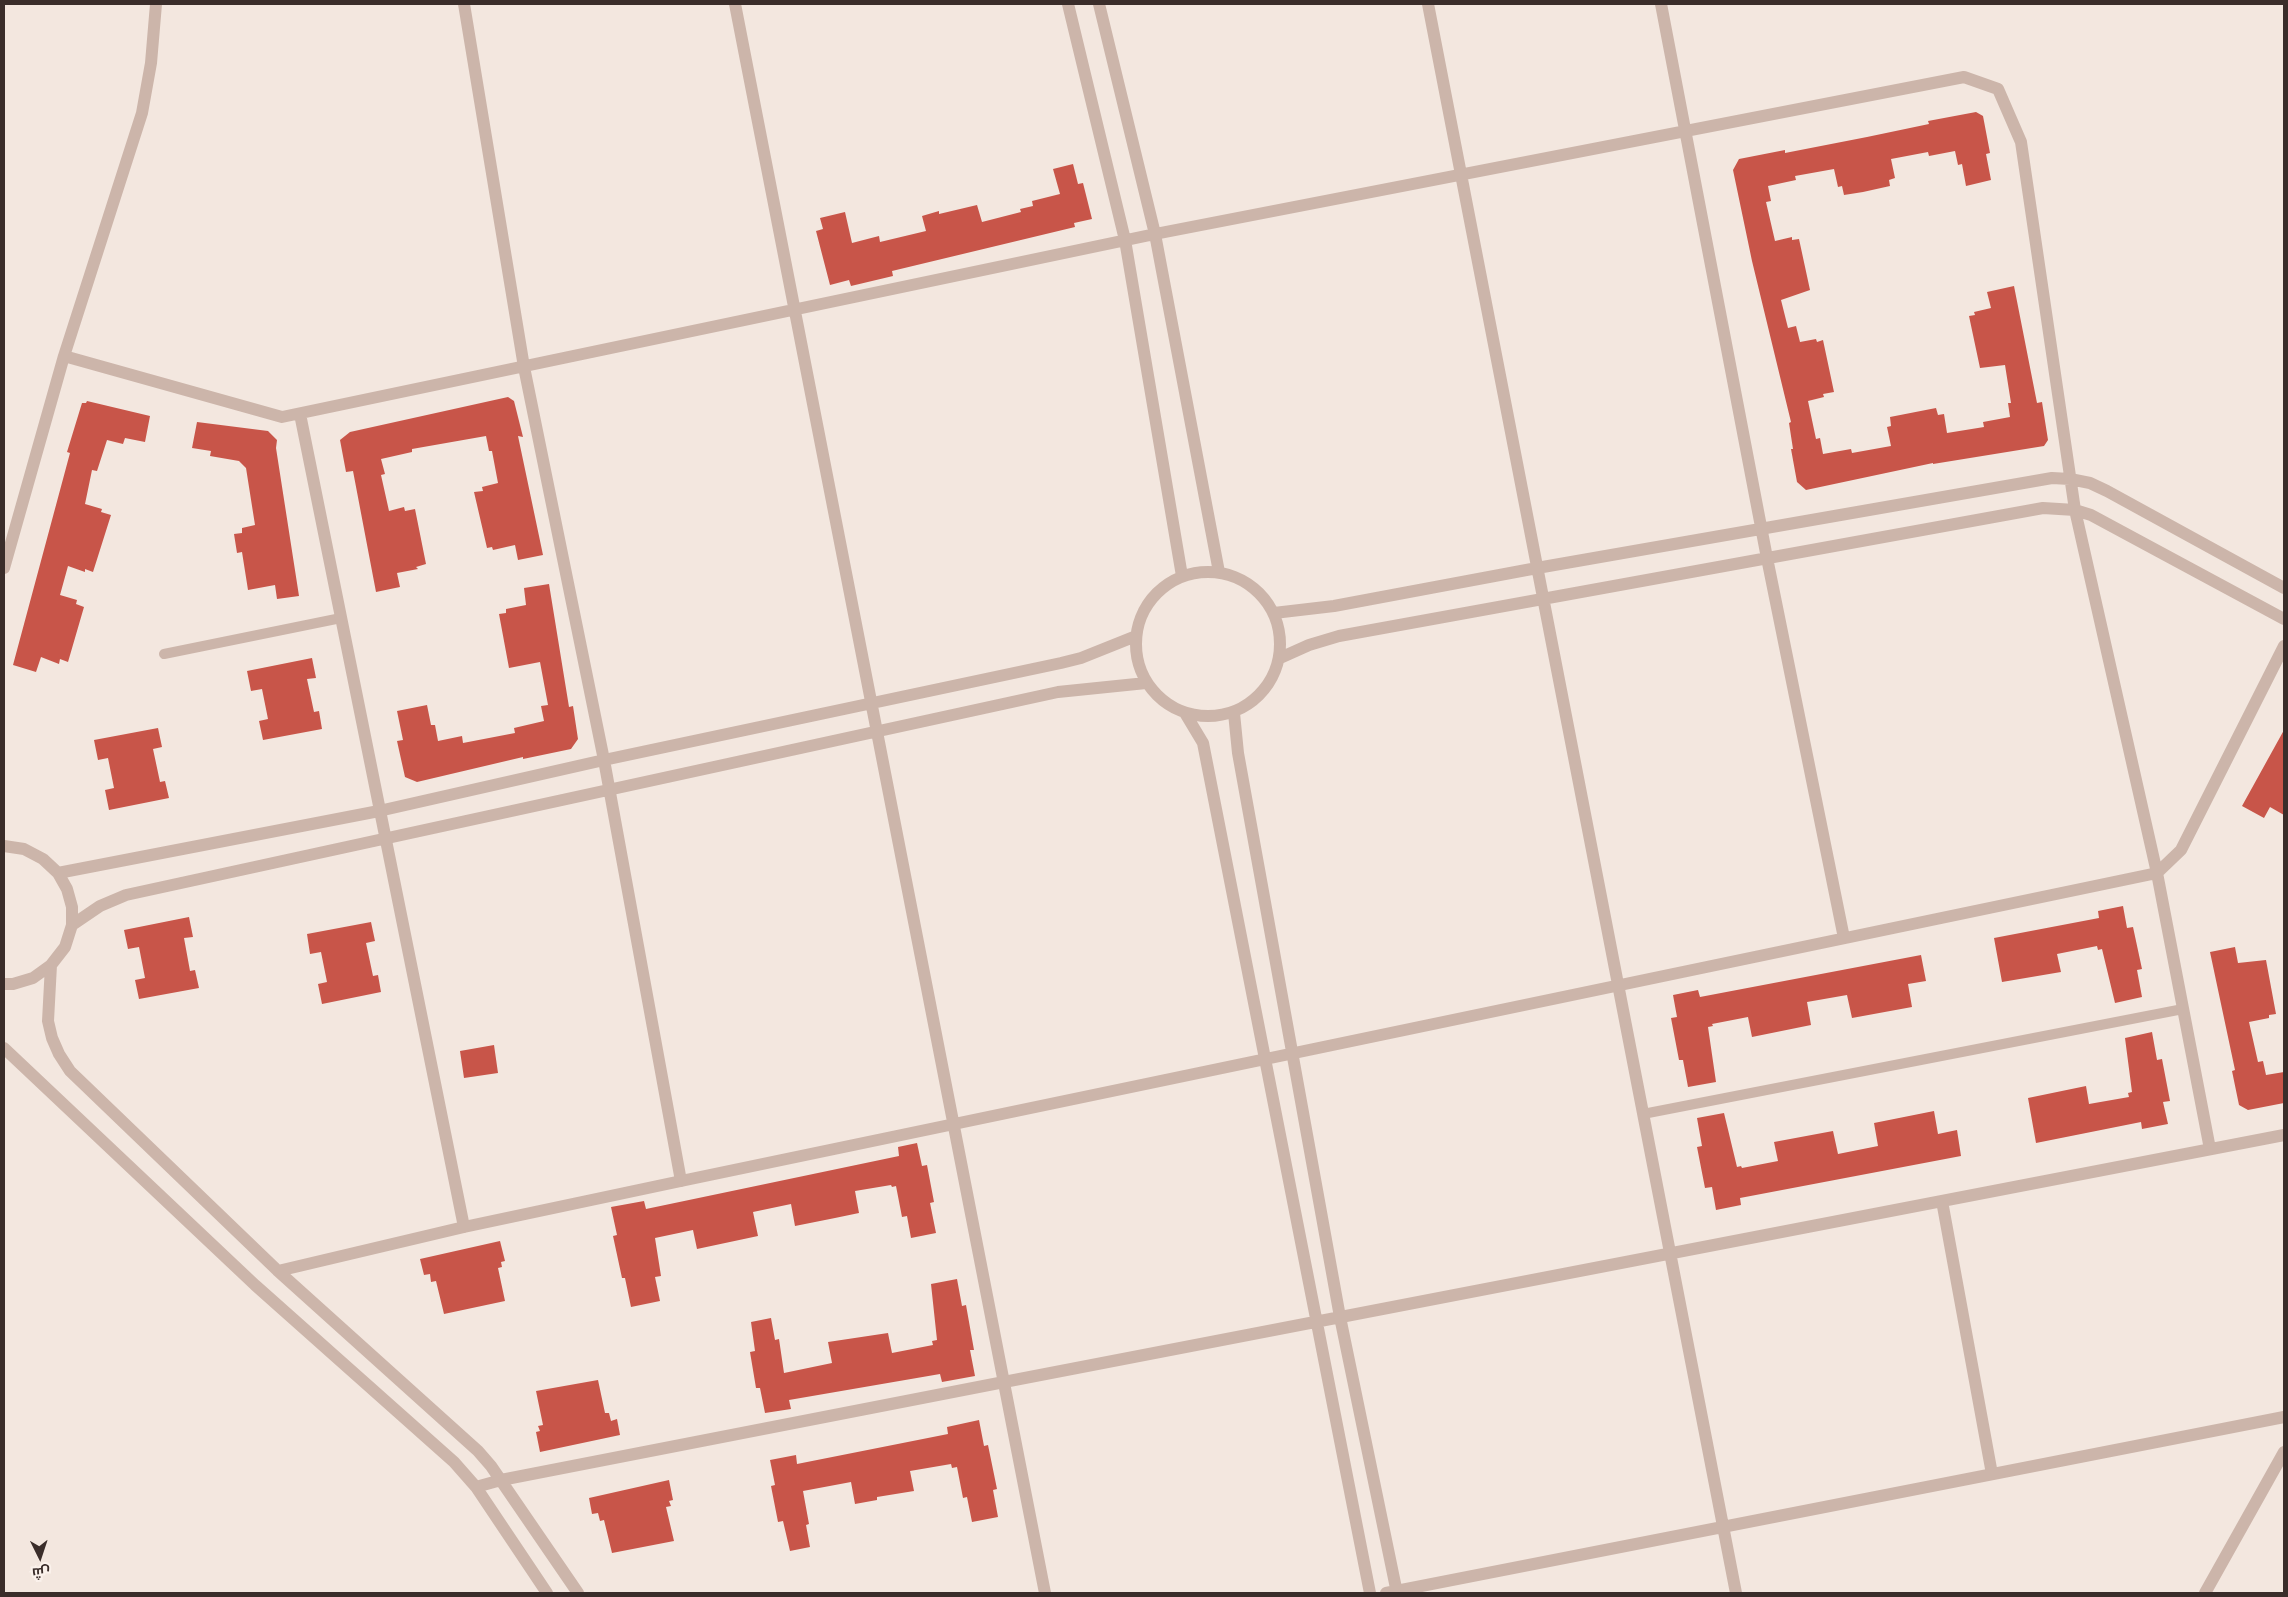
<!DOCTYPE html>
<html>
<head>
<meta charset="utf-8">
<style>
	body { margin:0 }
	#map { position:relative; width:2288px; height:1597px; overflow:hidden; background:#f3e7df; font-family:"Alegreya Sans",Cairo,sans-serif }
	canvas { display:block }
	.frame { position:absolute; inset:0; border:5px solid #3a2d2a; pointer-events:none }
	.north { position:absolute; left:15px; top:1532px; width:50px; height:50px; -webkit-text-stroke:4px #fbf2ec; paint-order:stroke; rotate:176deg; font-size:14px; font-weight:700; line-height:20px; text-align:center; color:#3a2d2a }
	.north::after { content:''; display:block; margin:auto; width:18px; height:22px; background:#3a2d2a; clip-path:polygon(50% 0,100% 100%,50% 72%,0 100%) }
</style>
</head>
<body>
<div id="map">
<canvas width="2288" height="1597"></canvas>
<div class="frame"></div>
<div class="north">ش</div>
</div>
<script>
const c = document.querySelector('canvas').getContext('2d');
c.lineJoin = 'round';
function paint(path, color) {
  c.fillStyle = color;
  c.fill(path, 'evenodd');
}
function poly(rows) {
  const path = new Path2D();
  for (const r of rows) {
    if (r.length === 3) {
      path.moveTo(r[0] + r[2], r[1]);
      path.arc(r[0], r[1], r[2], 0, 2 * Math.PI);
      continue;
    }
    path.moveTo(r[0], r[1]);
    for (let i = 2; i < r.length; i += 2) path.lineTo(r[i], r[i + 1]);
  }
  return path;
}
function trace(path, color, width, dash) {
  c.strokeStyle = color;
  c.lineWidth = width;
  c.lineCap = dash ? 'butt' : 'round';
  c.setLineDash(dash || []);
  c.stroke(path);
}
paint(poly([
	[1976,112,1983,116,1990,153,1986,154,1991,180,1966,186,1962,164,1958,165,1955,151,1929,156,1928,152,1891,159,1895,178,1889,180,1890,186,1863,192,1844,195,1842,186,1838,187,1834,169,1795,176,1796,180,1768,186,1771,201,1766,202,1775,241,1792,237,1792,240,1799,239,1810,290,1781,300,1788,328,1796,326,1800,342,1816,339,1817,342,1823,340,1834,392,1823,394,1824,397,1808,401,1816,439,1820,438,1823,454,1851,449,1852,453,1891,446,1887,427,1891,426,1890,417,1936,408,1938,415,1944,414,1947,433,1984,427,1983,422,2010,417,2008,403,2011,403,2005,365,1980,368,1969,316,1975,315,1974,312,1991,308,1987,292,2014,286,2037,403,2042,402,2048,440,2044,446,1933,464,1933,463,1806,490,1797,482,1791,449,1793,449,1789,423,1791,422,1752,261,1733,170,1739,159,1785,150,1785,153,1867,137,1929,124,1928,121],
	[1073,164,1078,184,1083,183,1092,219,1074,223,1075,227,892,271,893,276,851,286,849,280,830,285,816,231,823,229,820,218,845,212,852,243,879,236,880,242,926,231,922,216,939,211,939,214,977,205,982,222,1021,212,1020,209,1033,206,1032,201,1060,194,1053,169],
	[508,397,514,401,523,437,518,436,543,555,518,560,515,545,493,550,492,547,487,548,474,492,483,491,482,487,498,483,492,451,489,451,486,436,412,449,412,452,381,459,385,474,381,475,389,511,404,507,405,511,415,509,426,564,416,567,418,569,397,573,400,587,376,592,353,471,346,472,340,440,350,432],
	[87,401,150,416,145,442,125,438,123,444,107,440,97,471,92,470,85,504,102,509,101,512,111,515,93,572,85,569,85,572,68,566,60,595,77,600,76,604,84,607,68,662,60,659,59,664,41,657,36,672,13,665,70,453,67,452,82,403,86,403],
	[197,422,268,431,277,440,276,448,299,596,277,599,275,585,248,590,242,552,237,553,234,534,242,533,242,528,255,525,246,468,239,461,210,456,211,451,192,448],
	[549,584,569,707,573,706,578,739,571,749,523,759,523,757,417,782,405,777,397,741,403,740,397,711,427,705,431,725,435,725,438,741,462,736,463,743,515,733,514,728,544,721,541,706,548,705,540,662,509,668,499,614,506,613,506,609,526,605,524,588],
	[312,658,316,678,307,679,314,712,319,711,322,729,263,740,259,721,268,719,262,689,251,691,247,671],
	[158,728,162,747,153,749,160,782,165,781,169,798,109,810,105,790,114,788,108,758,98,760,94,740],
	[2284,730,2284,815,2270,807,2264,818,2242,806],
	[2123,906,2127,928,2133,927,2142,969,2137,970,2142,997,2115,1003,2102,949,2098,950,2097,946,2057,954,2061,972,2002,982,1994,938,2099,918,2098,911],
	[189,917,193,937,184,938,190,971,195,970,199,988,139,999,135,980,145,978,139,947,128,949,124,930],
	[371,922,375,941,366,943,373,976,378,975,381,992,322,1004,318,984,327,982,321,952,310,954,307,934],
	[2235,947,2238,963,2266,960,2276,1014,2269,1015,2269,1018,2249,1022,2258,1062,2263,1061,2266,1075,2284,1072,2284,1103,2248,1110,2239,1105,2232,1071,2235,1070,2210,952],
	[1921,955,1926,981,1908,984,1912,1007,1852,1018,1847,995,1807,1002,1811,1025,1752,1037,1748,1017,1712,1024,1713,1026,1708,1027,1716,1082,1688,1087,1683,1060,1679,1060,1671,1018,1677,1017,1673,995,1698,990,1700,997],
	[2152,1032,2157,1060,2162,1059,2170,1101,2163,1102,2168,1124,2142,1129,2141,1122,2036,1143,2028,1098,2086,1086,2089,1104,2129,1097,2128,1093,2132,1092,2125,1038],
	[494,1045,498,1073,464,1078,460,1051],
	[1934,1111,1938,1134,1957,1130,1961,1156,1740,1198,1741,1205,1716,1210,1712,1187,1705,1188,1697,1147,1702,1146,1697,1118,1724,1113,1737,1167,1741,1166,1742,1168,1778,1161,1774,1142,1833,1131,1838,1154,1878,1146,1874,1123],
	[917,1143,922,1166,927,1165,934,1202,930,1203,936,1233,911,1238,907,1216,902,1217,896,1186,892,1187,891,1185,855,1191,859,1213,835,1218,795,1226,791,1204,753,1212,758,1236,697,1249,693,1230,655,1238,661,1276,655,1277,660,1301,631,1307,625,1278,622,1278,613,1236,617,1235,611,1207,644,1201,646,1209,899,1156,898,1147],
	[500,1241,505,1261,501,1262,502,1267,498,1268,505,1301,444,1314,436,1281,431,1282,430,1274,424,1275,420,1259],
	[957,1279,962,1306,966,1305,974,1350,970,1350,975,1376,942,1382,940,1374,789,1400,791,1409,765,1413,760,1388,756,1388,750,1352,755,1351,751,1322,771,1318,775,1340,779,1339,784,1373,832,1363,828,1342,888,1333,892,1353,933,1345,932,1341,937,1340,931,1284],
	[598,1380,605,1413,609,1413,611,1421,617,1419,620,1435,540,1452,536,1432,540,1431,538,1426,543,1425,536,1391],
	[979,1420,984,1446,988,1445,997,1489,993,1490,998,1517,972,1522,967,1497,963,1498,957,1467,952,1468,951,1464,910,1471,914,1491,877,1497,877,1500,855,1504,851,1482,803,1491,809,1524,806,1525,810,1547,790,1551,783,1521,778,1522,771,1486,775,1485,770,1460,796,1455,797,1464,948,1434,947,1427],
	[669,1480,673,1500,669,1501,671,1506,666,1507,674,1541,612,1553,604,1520,600,1521,598,1513,592,1514,589,1498]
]), '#c85549');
trace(poly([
	[164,654,341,618],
	[1643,1114,2183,1009]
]), '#ccb5aa', 10);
trace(poly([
	[464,4,524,367,604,760,681,1181],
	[735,4,1045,1593],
	[1068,4,1125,240,1182,576],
	[1099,4,1155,234,1219,572],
	[1428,4,1736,1593],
	[1661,4,1767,558,1844,938],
	[64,356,282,417,1155,234,1964,77,1998,89,2021,142,2075,510,2157,873,2210,1149],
	[300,414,464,1227],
	[4,568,64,356,142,113,151,63,156,4],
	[1208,644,72],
	[1274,613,1334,606,1537,568,2052,478,2070,479,2090,483,2107,491,2284,588],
	[1280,658,1309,645,1339,636,2043,508,2075,510,2091,515,2284,619],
	[1185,713,1203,743,1370,1593],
	[1234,713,1238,753,1340,1317,1397,1593],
	[4,846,24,849,43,859,58,873,67,889,72,907,72,925,65,947,51,965,33,978,13,984,4,984],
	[58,873,379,811,604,760,1061,663,1081,658,1136,636],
	[72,925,100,906,126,895,1058,692,1146,683],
	[51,965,48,1021,52,1038,59,1054,70,1071,278,1271,478,1451,491,1466,578,1593],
	[4,1048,255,1285,454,1462,476,1487,547,1593],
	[1942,1201,1992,1474],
	[278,1271,464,1227,681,1181,2157,873,2181,850,2284,646],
	[476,1487,501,1480,1004,1382,2284,1135],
	[1386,1593,2284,1417],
	[2205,1593,2284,1452]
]), '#ccb5aa', 12);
</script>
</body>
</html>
